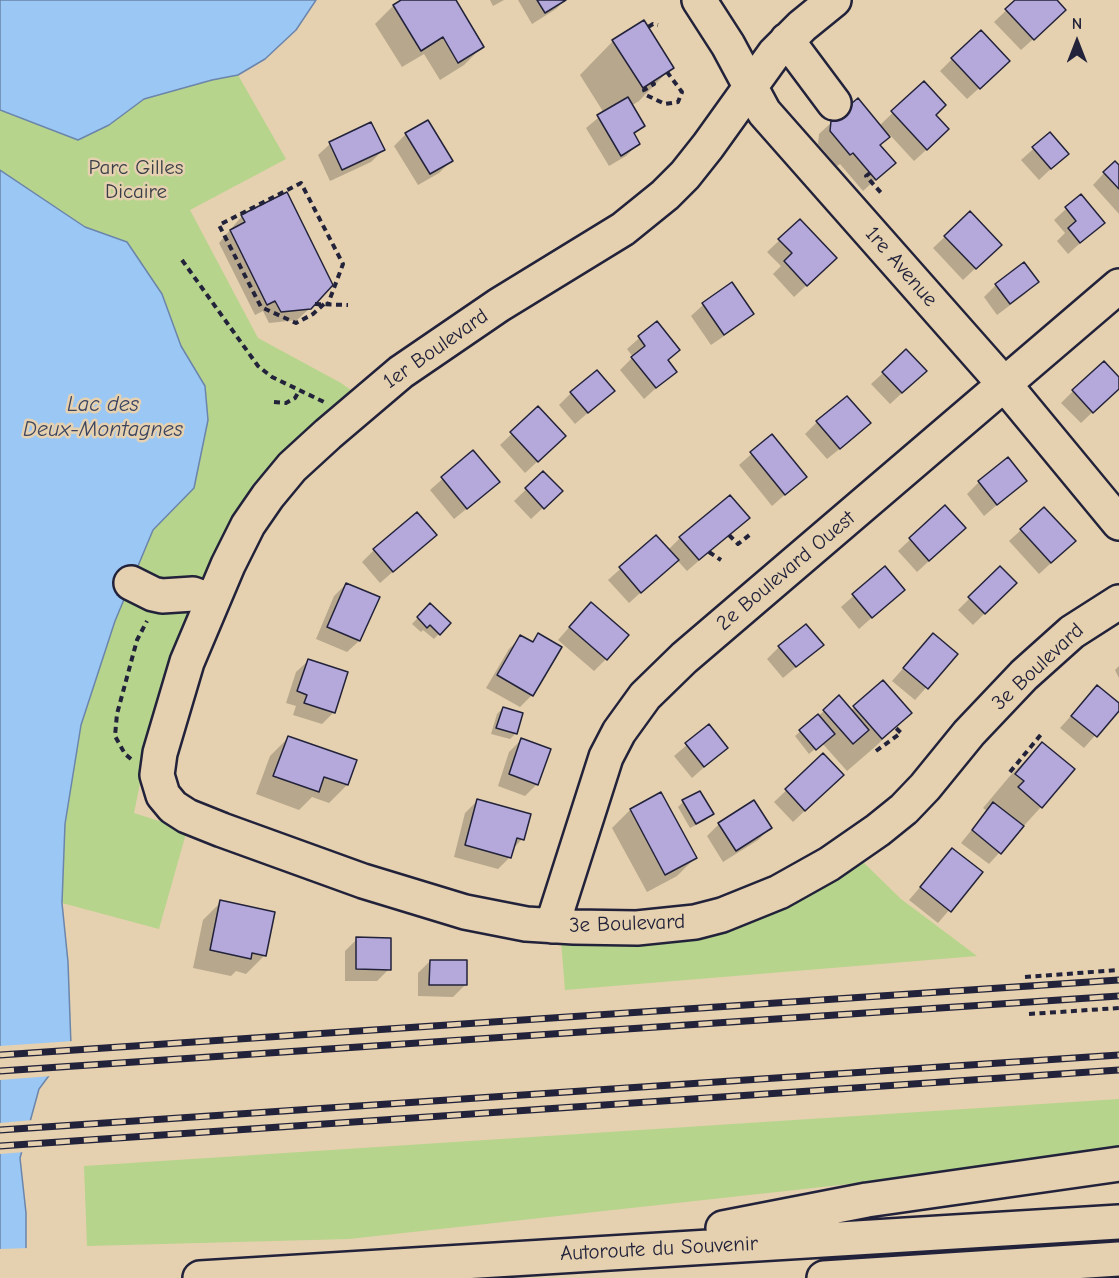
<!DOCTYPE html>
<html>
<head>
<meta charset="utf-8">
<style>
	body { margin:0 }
	#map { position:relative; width:1119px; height:1278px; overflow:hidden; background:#e5d1af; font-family:"Comic Neue",sans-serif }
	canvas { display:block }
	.north { position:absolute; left:1047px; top:12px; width:60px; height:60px; -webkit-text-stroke:4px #e5d1af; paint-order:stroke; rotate:0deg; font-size:16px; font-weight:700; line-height:24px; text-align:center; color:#22223b }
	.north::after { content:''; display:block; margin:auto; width:21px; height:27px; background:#22223b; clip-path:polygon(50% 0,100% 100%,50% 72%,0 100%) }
</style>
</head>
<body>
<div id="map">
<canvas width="1119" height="1278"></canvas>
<div class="north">N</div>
</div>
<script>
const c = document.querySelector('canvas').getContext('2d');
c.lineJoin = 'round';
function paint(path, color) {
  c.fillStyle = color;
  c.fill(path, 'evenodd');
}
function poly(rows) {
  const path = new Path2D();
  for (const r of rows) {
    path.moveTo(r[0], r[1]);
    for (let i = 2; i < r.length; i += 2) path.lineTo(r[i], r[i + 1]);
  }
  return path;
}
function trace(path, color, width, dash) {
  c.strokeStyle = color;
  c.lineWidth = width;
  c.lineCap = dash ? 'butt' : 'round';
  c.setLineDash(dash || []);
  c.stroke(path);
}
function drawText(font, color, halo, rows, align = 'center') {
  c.font = font + ' "Comic Neue",sans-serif';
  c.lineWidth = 5;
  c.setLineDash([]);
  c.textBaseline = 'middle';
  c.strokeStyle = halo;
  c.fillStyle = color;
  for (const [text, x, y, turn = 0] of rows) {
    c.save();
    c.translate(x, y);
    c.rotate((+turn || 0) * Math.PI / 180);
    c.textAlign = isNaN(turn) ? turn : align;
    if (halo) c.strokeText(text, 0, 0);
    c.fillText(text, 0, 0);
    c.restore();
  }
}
paint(poly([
	[238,75,286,159,190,210,258,338,341,383,355,393,308,437,151,729,134,813,187,830,159,929,62,903,65,824,81,725,115,621,153,530,194,488,205,386,181,346,162,294,127,242,85,227,0,170,0,110,78,140,109,125,144,99,212,80],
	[860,859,901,899,977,956,565,990,561,941,667,944,707,936,752,923,799,901],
	[1119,1099,1119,1150,977,1170,349,1239,87,1246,84,1166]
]), '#b6d48c');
const water = poly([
	[0,0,316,0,296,30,265,59,238,75,212,80,144,99,109,125,78,140,0,110,0,0],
	[0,170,85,227,127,242,162,294,181,346,205,386,208,420,194,488,153,530,115,621,81,725,65,824,62,903,68,962,71,1046,39,1089,20,1158,26,1213,26,1278,0,1278,0,170]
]);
paint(water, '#9bc7f5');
trace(water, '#6b85ab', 1.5);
paint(poly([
	[73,1041,73,1048,52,1076,0,1080,0,1046],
	[33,1120,25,1152,0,1154,0,1123],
	[29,1248,29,1278,0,1278,0,1249]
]), '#e5d1af');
paint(poly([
	[404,0,456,0,454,2,482,47,464,65,440,80,424,54,402,67,375,24,393,6],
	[490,0,504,0,493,6],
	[518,0,565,0,556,9,532,24],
	[1017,0,1055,0,1052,22,1021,50,994,22],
	[613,41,672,67,639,101,631,106,643,126,633,135,638,144,626,156,609,166,586,128,604,113,580,75],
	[952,59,996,73,967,99,940,71],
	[924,83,935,115,936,141,914,161,890,135,879,146,894,163,863,191,840,164,837,166,818,144,819,134,832,122,879,126],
	[371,124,383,150,371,162,330,181,318,155,330,144],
	[406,134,451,161,439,173,418,185,394,146],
	[1050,134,1055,165,1039,180,1021,160],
	[1119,167,1119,214,1093,185,1104,173],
	[1080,196,1103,223,1068,254,1057,241,1065,233,1054,220],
	[970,213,1000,245,963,280,933,248],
	[242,216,310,308,297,320,269,323,263,311,255,315,219,243],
	[800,221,823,270,794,297,773,274,781,266,767,252],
	[1024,264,1037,282,1025,294,997,315,984,297,996,285],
	[732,284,752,313,740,325,711,345,691,316,703,305],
	[656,323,678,350,667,362,675,371,644,399,620,370,633,357,627,349],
	[883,373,913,383,890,404,871,384],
	[1119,379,1119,387,1081,423,1061,403,1073,391],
	[613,391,575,424,559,405,571,393],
	[538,409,552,448,525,473,500,445],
	[817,422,857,435,827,459,805,434],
	[772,436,805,477,772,506,739,465],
	[473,452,486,493,454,519,430,490],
	[543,473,561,491,531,519,514,501],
	[1025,481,984,516,967,494,979,482],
	[945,507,952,540,917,572,898,551],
	[748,518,687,571,677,560,629,603,608,580,656,537,668,550,680,538],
	[1021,530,1062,553,1039,574,1009,541],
	[435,535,380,583,362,562,374,550],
	[885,568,903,590,859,629,841,607],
	[1000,568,1015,583,973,625,958,610],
	[346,584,359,641,347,652,316,639,334,596],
	[430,605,449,623,434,639,423,630,421,632,412,624],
	[579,616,606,659,594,671,558,640],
	[538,635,532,695,520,707,486,688,509,649,521,637,531,642],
	[822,645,783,678,767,659,779,647],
	[922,647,956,654,915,700,892,681],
	[308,661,334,712,322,724,293,715,296,706,286,703,296,672],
	[1119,666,1119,678,1115,670],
	[883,682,910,713,876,746,847,771,822,743,809,754,795,736,824,711,850,711],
	[1097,687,1119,705,1119,708,1084,748,1060,728],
	[503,708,521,714,515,734,510,739,491,734,497,714],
	[709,726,726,748,692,778,674,756],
	[288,738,355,761,347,785,329,803,312,797,299,810,256,794,270,756],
	[521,740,537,784,525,796,498,786,509,752],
	[1042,744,1041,807,989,864,961,843,987,811,983,808,1009,777],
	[823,755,830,787,793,822,774,802],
	[477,801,522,839,512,850,510,857,498,869,454,857,465,813],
	[683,802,712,814,706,820,690,828,678,807],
	[630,810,695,858,677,876,647,892,612,828],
	[719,824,770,828,758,840,723,862,707,836],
	[952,850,981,873,938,923,909,900],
	[221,902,264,956,246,974,236,971,231,976,193,968,203,920],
	[357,939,389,969,377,981,345,981,345,951],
	[430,961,465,985,453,997,418,996,418,973]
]), '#0003');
const building = poly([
	[401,0,456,0,484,47,458,63,443,37,421,51,393,5,401,0],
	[537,0,566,0,545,13,537,0],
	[1015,0,1057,0,1066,10,1034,40,1005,9,1015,0],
	[644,20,674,68,643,88,612,40,644,20],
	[981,30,1010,61,980,89,951,58,981,30],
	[924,81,946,105,936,115,949,129,927,150,891,111,924,81],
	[628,97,645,126,634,133,640,144,621,156,597,115,628,97],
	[858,98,890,137,880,145,896,163,876,180,853,153,850,155,830,131,831,121,858,98],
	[428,120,453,161,430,174,405,133,428,120],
	[371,122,385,150,342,170,329,142,371,122],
	[1050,132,1069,154,1051,169,1032,147,1050,132],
	[1115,161,1119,165,1119,189,1103,172,1115,161],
	[287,192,333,285,311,309,281,312,275,301,267,305,230,230,245,222,241,215,287,192],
	[1081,194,1105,223,1080,243,1068,228,1076,221,1065,207,1081,194],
	[970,211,1002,245,976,269,944,236,970,211],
	[800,219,837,258,807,286,784,261,792,253,778,239,800,219],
	[1024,262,1039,282,1010,304,995,284,1024,262],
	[732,282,754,314,724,335,702,303,732,282],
	[657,321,680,350,668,360,677,372,656,388,631,357,645,346,638,336,657,321],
	[906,349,927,371,902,393,882,372,906,349],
	[1104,361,1119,377,1119,389,1093,413,1072,390,1104,361],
	[597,370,615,391,588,413,570,392,597,370],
	[847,396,871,423,840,449,816,421,847,396],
	[538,406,566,436,538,462,510,432,538,406],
	[772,434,807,477,785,495,750,452,772,434],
	[473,450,500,482,467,509,441,477,473,450],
	[1008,457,1027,481,997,505,978,481,1008,457],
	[543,471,563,491,544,509,525,488,543,471],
	[730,495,750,518,699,560,679,537,730,495],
	[945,505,966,528,929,561,909,538,945,505],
	[1044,507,1076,541,1051,563,1020,529,1044,507],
	[417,512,437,535,393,572,373,549,417,512],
	[656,535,679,560,641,593,619,567,656,535],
	[885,566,905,590,872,618,852,594,885,566],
	[1000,566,1017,583,985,614,968,597,1000,566],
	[346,583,380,597,360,641,327,627,346,583],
	[591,602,629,635,607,660,569,627,591,602],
	[430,603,451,623,440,635,430,625,427,628,417,617,430,603],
	[806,624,824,645,796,667,778,646,806,624],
	[538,633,562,647,533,696,497,675,520,635,533,642,538,633],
	[933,633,958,654,928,689,903,668,933,633],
	[308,659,348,672,335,713,304,703,307,695,297,691,308,659],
	[883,680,912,713,882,739,853,706,883,680],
	[1097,685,1119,703,1119,711,1097,737,1071,716,1097,685],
	[839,695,869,730,853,744,823,710,839,695],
	[503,707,523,713,517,734,496,728,503,707],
	[818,714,835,734,816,750,799,730,818,714],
	[709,724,728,748,704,767,685,743,709,724],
	[288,736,357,760,348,785,324,777,319,792,273,776,288,736],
	[521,738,551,749,538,785,509,774,521,738],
	[1042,742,1075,769,1042,808,1018,787,1024,781,1015,774,1042,742],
	[823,753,844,775,805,811,785,789,823,753],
	[700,791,714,814,696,824,682,800,700,791],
	[661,792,697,858,665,875,630,809,661,792],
	[477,799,531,814,524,840,517,838,511,858,465,845,477,799],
	[754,800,772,828,736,851,718,823,754,800],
	[993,802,1024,826,1001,854,972,830,993,802],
	[952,848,983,872,951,912,920,887,952,848],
	[220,900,275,912,266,956,252,953,251,959,210,950,220,900],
	[356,937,391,938,391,970,356,969,356,937],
	[430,960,467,960,467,985,429,985,430,960]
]);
paint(building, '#b4a9da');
trace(building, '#22223b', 1.5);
const minor = poly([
	[699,0,728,45,764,112,1005,385,1119,523],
	[834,0,802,26,774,54,708,146,685,175,665,195,623,229,499,305,401,372,328,434,292,467,268,496,248,525,228,565,187,662,160,753,157,775,163,795,173,807,187,816,222,830,363,881,465,912,526,924,574,927,637,928,695,922,722,915,779,892,829,864,878,830,904,809,925,787,969,733,1024,675,1072,632,1119,602],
	[787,40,834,103],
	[131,583,153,594,162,596,193,594,212,601],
	[552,926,606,757,619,732,645,696,684,658,1119,286]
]);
const highway = poly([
	[723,1228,867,1200,1119,1164],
	[200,1278,1119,1222],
	[824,1278,1119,1259]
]);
trace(minor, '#22223b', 38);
trace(highway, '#22223b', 38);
trace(poly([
	[648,27,653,24,658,25],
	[652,82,654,84,644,90,646,95,665,104,678,102,682,92,667,72],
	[870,173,866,176,883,195],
	[182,260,258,366,272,377,324,402],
	[315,304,348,305],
	[324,304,313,314,296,323,261,307,219,225,301,183,343,264,328,304],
	[274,402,286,403,295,398,299,391],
	[729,535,738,544,752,533],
	[709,552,721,560],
	[876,751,901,733,895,727],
	[131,759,125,754,115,736,117,714,137,640,147,621],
	[1010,772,1043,732],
	[1025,977,1119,970],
	[1029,1014,1119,1008]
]), '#22223b', 4, [6, 4.5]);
trace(minor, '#e5d1af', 33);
trace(highway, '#e5d1af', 33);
const rail = poly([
	[0,1055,1119,980],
	[0,1071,1119,996],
	[0,1130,1119,1055],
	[0,1146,1119,1070]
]);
trace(rail, '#22223b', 7);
trace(rail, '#e5d1af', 4.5, [14]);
drawText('21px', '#383d47', '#e5d1af', [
	["Parc Gilles",136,168],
	["Dicaire",136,192]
]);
drawText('21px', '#22223b', '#e5d1af', [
	["1re Avenue",901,267,49],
	["1er Boulevard",436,349,-35],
	["2e Boulevard Ouest",786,571,-40],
	["3e Boulevard",1038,667,-43],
	["3e Boulevard",627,924,-2],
	["Autoroute du Souvenir",659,1249,-3]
]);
drawText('italic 22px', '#3a4360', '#e5d1af', [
	["Lac des",103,405],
	["Deux-Montagnes",103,430]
]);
</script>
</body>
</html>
